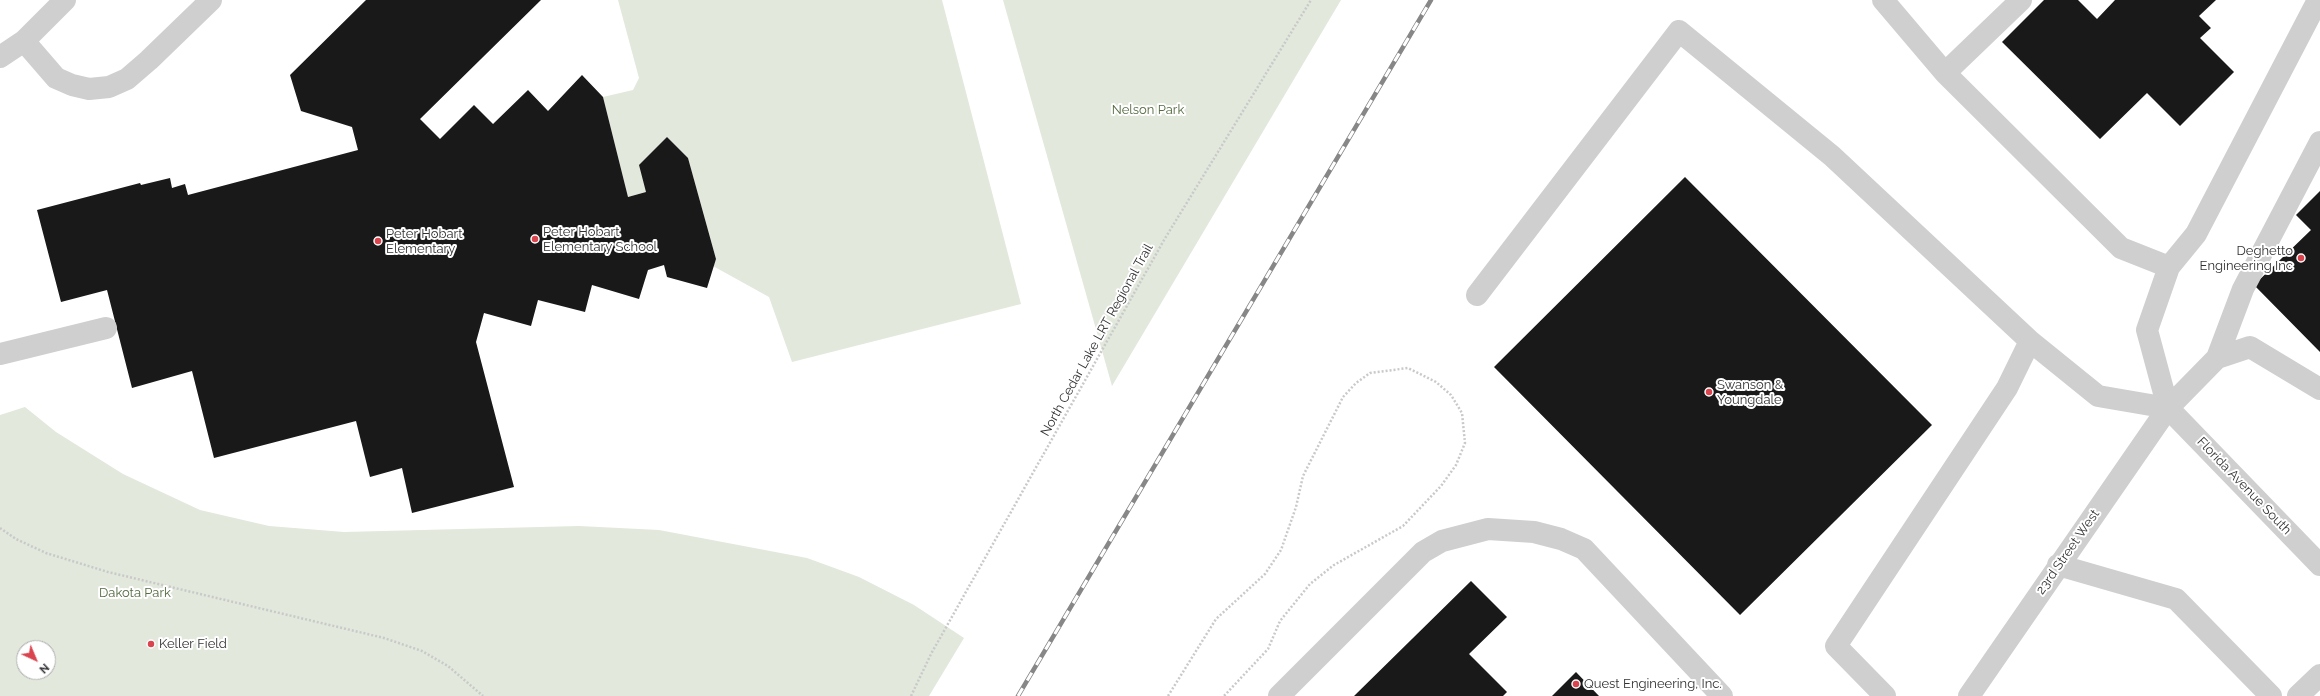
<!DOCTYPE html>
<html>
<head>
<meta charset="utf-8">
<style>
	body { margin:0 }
	#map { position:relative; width:2320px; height:696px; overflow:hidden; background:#fff; font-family:Raleway,sans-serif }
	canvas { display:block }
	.north { position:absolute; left:16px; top:640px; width:40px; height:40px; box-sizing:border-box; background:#fff; border:1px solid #adadad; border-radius:50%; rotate:136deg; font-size:11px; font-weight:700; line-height:16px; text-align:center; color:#323232 }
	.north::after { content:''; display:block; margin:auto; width:14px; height:18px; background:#d9444e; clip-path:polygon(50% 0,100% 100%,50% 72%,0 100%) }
</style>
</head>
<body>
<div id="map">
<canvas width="2320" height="696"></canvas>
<div class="north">N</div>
</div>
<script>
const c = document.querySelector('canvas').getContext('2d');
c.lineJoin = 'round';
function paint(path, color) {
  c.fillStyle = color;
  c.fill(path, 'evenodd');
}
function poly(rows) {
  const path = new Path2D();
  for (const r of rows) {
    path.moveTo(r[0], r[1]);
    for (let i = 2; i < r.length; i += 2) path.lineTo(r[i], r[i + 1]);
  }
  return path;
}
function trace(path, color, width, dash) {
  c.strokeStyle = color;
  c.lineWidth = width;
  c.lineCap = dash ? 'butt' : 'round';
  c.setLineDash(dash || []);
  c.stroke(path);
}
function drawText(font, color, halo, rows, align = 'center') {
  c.font = font + ' Raleway,sans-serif';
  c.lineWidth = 4;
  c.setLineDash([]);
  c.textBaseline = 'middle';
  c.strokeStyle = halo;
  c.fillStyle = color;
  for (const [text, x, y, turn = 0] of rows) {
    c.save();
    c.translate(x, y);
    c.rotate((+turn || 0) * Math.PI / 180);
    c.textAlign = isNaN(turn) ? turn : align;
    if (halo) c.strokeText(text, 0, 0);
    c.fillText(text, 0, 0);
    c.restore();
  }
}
paint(poly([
	[618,0,942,0,1021,304,792,362,769,297,713,266,716,259,688,158,667,137,646,192,628,197,603,97,633,90,639,78],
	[1003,0,1341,0,1112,386],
	[25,407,56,432,123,474,200,510,269,526,344,532,579,526,659,530,807,558,859,577,914,605,964,638,929,696,0,696,0,415],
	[24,648,48,648,48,672,24,672]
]), '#e2e8dc');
paint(poly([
	[366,0,541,0,420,119,440,139,474,105,493,124,528,90,548,111,582,75,603,97,628,197,646,192,639,165,667,137,688,158,716,259,707,288,667,277,664,265,648,270,639,299,592,285,585,312,538,300,531,326,484,313,476,342,514,487,412,513,402,468,370,477,356,421,214,458,192,371,132,388,107,290,61,302,37,210,140,183,141,185,170,178,172,188,185,184,188,195,358,150,352,127,301,111,290,75],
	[2044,0,2078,0,2097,19,2115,0,2216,0,2199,16,2211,28,2200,38,2234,72,2180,126,2147,93,2100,139,2002,42],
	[1685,177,1932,425,1740,615,1494,367],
	[2320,191,2320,352,2254,285,2311,230,2296,215],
	[1471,581,1507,617,1469,654,1507,692,1503,696,1354,696],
	[1576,672,1599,696,1552,696]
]), '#191919');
trace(poly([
	[0,528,16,539,46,553,108,572,384,638,422,651,448,666,483,696],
	[911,696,931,654,1164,240,1311,0],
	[1168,696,1216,619,1265,574,1281,550,1296,507,1303,476,1343,397,1356,383,1370,373,1408,368,1436,382,1451,395,1462,413,1465,443,1456,465,1441,486,1403,526,1334,565,1310,584,1280,621,1268,649,1224,696]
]), '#c9c9c9', 2.5, [2, 2]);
trace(poly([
	[1883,0,1945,73,2121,248,2169,267],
	[2318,0,2196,234,2169,267,2147,330,2168,408,2320,565],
	[24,41,56,78,72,85,89,89,109,87,127,79,149,60,211,0],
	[0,57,24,41,65,0],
	[1945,73,2021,0],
	[1477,295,1679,31,1832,156,2030,341,2007,388,1836,646,1885,696],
	[2030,341,2098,396,2168,408],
	[0,354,106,328],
	[2217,358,2243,289,2320,142],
	[2058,565,2176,599,2271,696],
	[1279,696,1423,552,1442,541,1488,529,1534,532,1561,539,1584,549,1722,696],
	[1969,696,2168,408,2217,358,2250,347,2320,389],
	[2298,696,2320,675]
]), '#cfcfcf', 22);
const rail = poly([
	[1018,696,1431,0]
]);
trace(rail, '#878787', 4.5);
trace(rail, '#fff', 3, [9]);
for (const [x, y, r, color] of [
	[535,239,4,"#d9444e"],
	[378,241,4,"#d9444e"],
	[2301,258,4,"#d9444e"],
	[1709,392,4,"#d9444e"],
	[151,644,4,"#d9444e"],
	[1576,684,4,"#d9444e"]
]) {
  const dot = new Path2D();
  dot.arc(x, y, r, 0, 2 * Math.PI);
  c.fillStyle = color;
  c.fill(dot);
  trace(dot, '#fff', 1.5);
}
drawText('13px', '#556b42', '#fff', [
	["Nelson Park",1148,110],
	["Dakota Park",135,593]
]);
drawText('13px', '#323232', '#fff', [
	["Peter Hobart",543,232],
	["Elementary School",543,247],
	["Peter Hobart",386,234],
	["Elementary",386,249],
	["Deghetto",2293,251,"right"],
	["Engineering Inc",2293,266,"right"],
	["Swanson &",1717,385],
	["Youngdale",1717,400],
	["Keller Field",159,644],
	["Quest Engineering, Inc.",1584,684]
], 'left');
drawText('13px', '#323232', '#fff', [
	["North Cedar Lake LRT Regional Trail",1097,340,-61],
	["Florida Avenue South",2244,486,46],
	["23rd Street West",2068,552,-55]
]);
</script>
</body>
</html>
